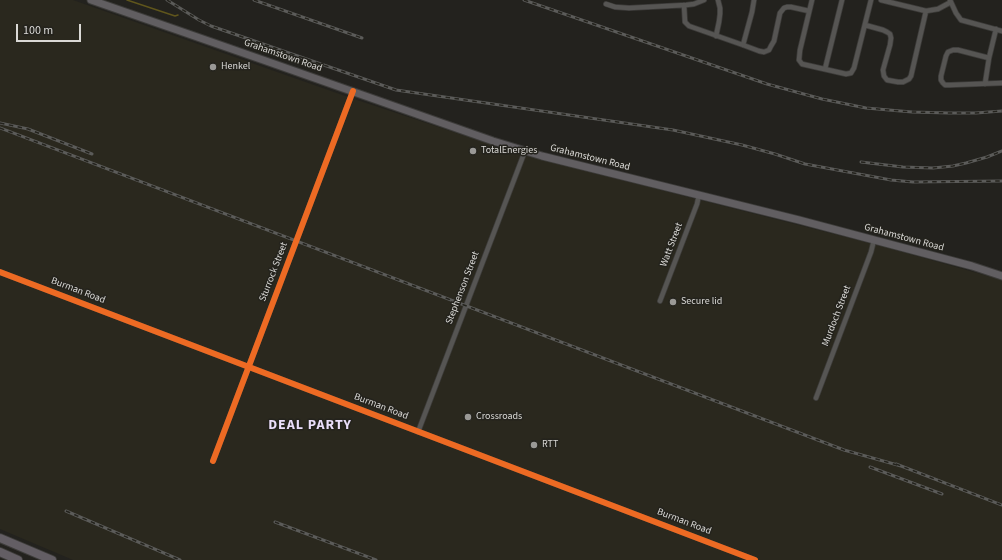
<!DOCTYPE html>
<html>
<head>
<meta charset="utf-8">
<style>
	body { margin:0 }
	#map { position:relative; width:1002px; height:560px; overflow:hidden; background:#23221e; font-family:"Source Sans 3",sans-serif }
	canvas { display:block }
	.scale { position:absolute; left:16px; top:24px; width:65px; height:18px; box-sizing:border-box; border:2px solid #dad9d6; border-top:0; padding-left:5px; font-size:12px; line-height:14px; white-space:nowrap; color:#dad9d6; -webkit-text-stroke:3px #24231d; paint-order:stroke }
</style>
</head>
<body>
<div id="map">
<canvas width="1002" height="560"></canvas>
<div class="scale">100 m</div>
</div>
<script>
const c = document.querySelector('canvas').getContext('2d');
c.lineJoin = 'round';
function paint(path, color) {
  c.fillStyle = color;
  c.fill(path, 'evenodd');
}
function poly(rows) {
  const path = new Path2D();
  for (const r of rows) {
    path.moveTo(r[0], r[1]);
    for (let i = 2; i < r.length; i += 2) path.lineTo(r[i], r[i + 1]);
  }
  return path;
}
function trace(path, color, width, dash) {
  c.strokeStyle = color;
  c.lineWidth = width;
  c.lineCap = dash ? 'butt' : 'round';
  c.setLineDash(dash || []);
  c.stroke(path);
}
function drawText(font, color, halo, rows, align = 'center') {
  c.font = font + ' "Source Sans 3",sans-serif';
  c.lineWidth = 3;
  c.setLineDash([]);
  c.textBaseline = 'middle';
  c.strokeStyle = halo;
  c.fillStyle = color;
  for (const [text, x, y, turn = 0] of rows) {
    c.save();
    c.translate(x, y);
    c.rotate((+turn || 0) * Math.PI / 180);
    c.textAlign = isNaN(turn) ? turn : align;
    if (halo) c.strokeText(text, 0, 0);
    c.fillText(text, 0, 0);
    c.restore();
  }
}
paint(poly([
	[0,0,73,0,348,97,523,155,885,247,1002,280,1002,560,73,560,0,529]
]), '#2a281e');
trace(poly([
	[127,0,175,16,178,15]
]), '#60561c', 1.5);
const street = poly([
	[812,0,800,50,799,60,802,64,846,74,851,73,854,68,871,0],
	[881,0,926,11,938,9,951,2],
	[950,0,956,13,961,20,1002,31],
	[606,4,615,7,629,8,686,5,694,4,704,0],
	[684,5,685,22,689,26,743,45,759,51,764,52,769,50,771,46,774,41,780,13,784,8,787,7,791,7,809,11],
	[865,25,883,30,887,32,890,34,891,38,890,45,883,70,884,76,887,80,898,82,903,82,909,79,911,76,926,11],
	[716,36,719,22,720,14,720,8,718,0],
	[743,45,752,12,754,0],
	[989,58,958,50,953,50,948,52,946,56,941,76,941,80,943,83,945,85,950,85,1002,83],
	[825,69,842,0],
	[985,84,989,58,996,29],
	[0,272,755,560],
	[660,301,697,204,699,195],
	[816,398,871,252,874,240],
	[418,432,525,151],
	[213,461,353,91]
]);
const primary = poly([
	[91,0,266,61,493,141,542,156,799,220,972,266,1002,276]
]);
const highway = poly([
	[0,538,52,560],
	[0,552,18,560]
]);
trace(street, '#3d3c3a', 6);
trace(primary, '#3d3c3a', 9);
trace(highway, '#3d3c3a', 10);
trace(street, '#565553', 4.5);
trace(primary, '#615e61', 7);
trace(highway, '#635e64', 8);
const rail = poly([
	[167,0,199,20,211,26,396,90,673,130,742,145,775,154,805,164,891,180,913,182,1002,181],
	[254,0,362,38],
	[524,0,767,84,822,99,866,108,912,112,949,113,976,113,1002,111],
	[0,123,28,129,92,154],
	[0,128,844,450,901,466],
	[861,162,903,167,933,168,953,166,966,163,987,157,1002,151],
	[896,464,1002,505],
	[870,467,942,494],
	[66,511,180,560],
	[275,522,376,560]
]);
trace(rail, '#5b5b59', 3);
trace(rail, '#24231d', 1.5, [4.5]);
trace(poly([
	[0,272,755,560],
	[213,461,353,91]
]), '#ed6a23', 6);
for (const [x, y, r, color] of [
	[213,67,4,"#9a9996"],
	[473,151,4,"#9a9996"],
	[673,302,4,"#9a9996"],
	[468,417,4,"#9a9996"],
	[534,445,4,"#9a9996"]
]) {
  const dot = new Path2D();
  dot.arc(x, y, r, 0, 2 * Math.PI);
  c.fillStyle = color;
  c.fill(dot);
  trace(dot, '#24231d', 1.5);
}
drawText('10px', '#dad9d6', '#24231d', [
	["Grahamstown Road",283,56,19],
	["Grahamstown Road",590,158,14],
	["Grahamstown Road",904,238,15],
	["Watt Street",672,245,-69],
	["Sturrock Street",274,272,-69],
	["Stephenson Street",463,288,-69],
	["Burman Road",78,291,21],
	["Murdoch Street",837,316,-69],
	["Burman Road",381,407,21],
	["Burman Road",684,522,21]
]);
drawText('10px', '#dad9d6', '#24231d', [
	["Henkel",221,67],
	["TotalEnergies",481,151],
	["Secure lid",681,302],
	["Crossroads",476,417],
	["RTT",542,445]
], 'left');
c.letterSpacing = '1px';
drawText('bold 14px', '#eadefa', '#24231d', [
	["DEAL PARTY",310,426]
]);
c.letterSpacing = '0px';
</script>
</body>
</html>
